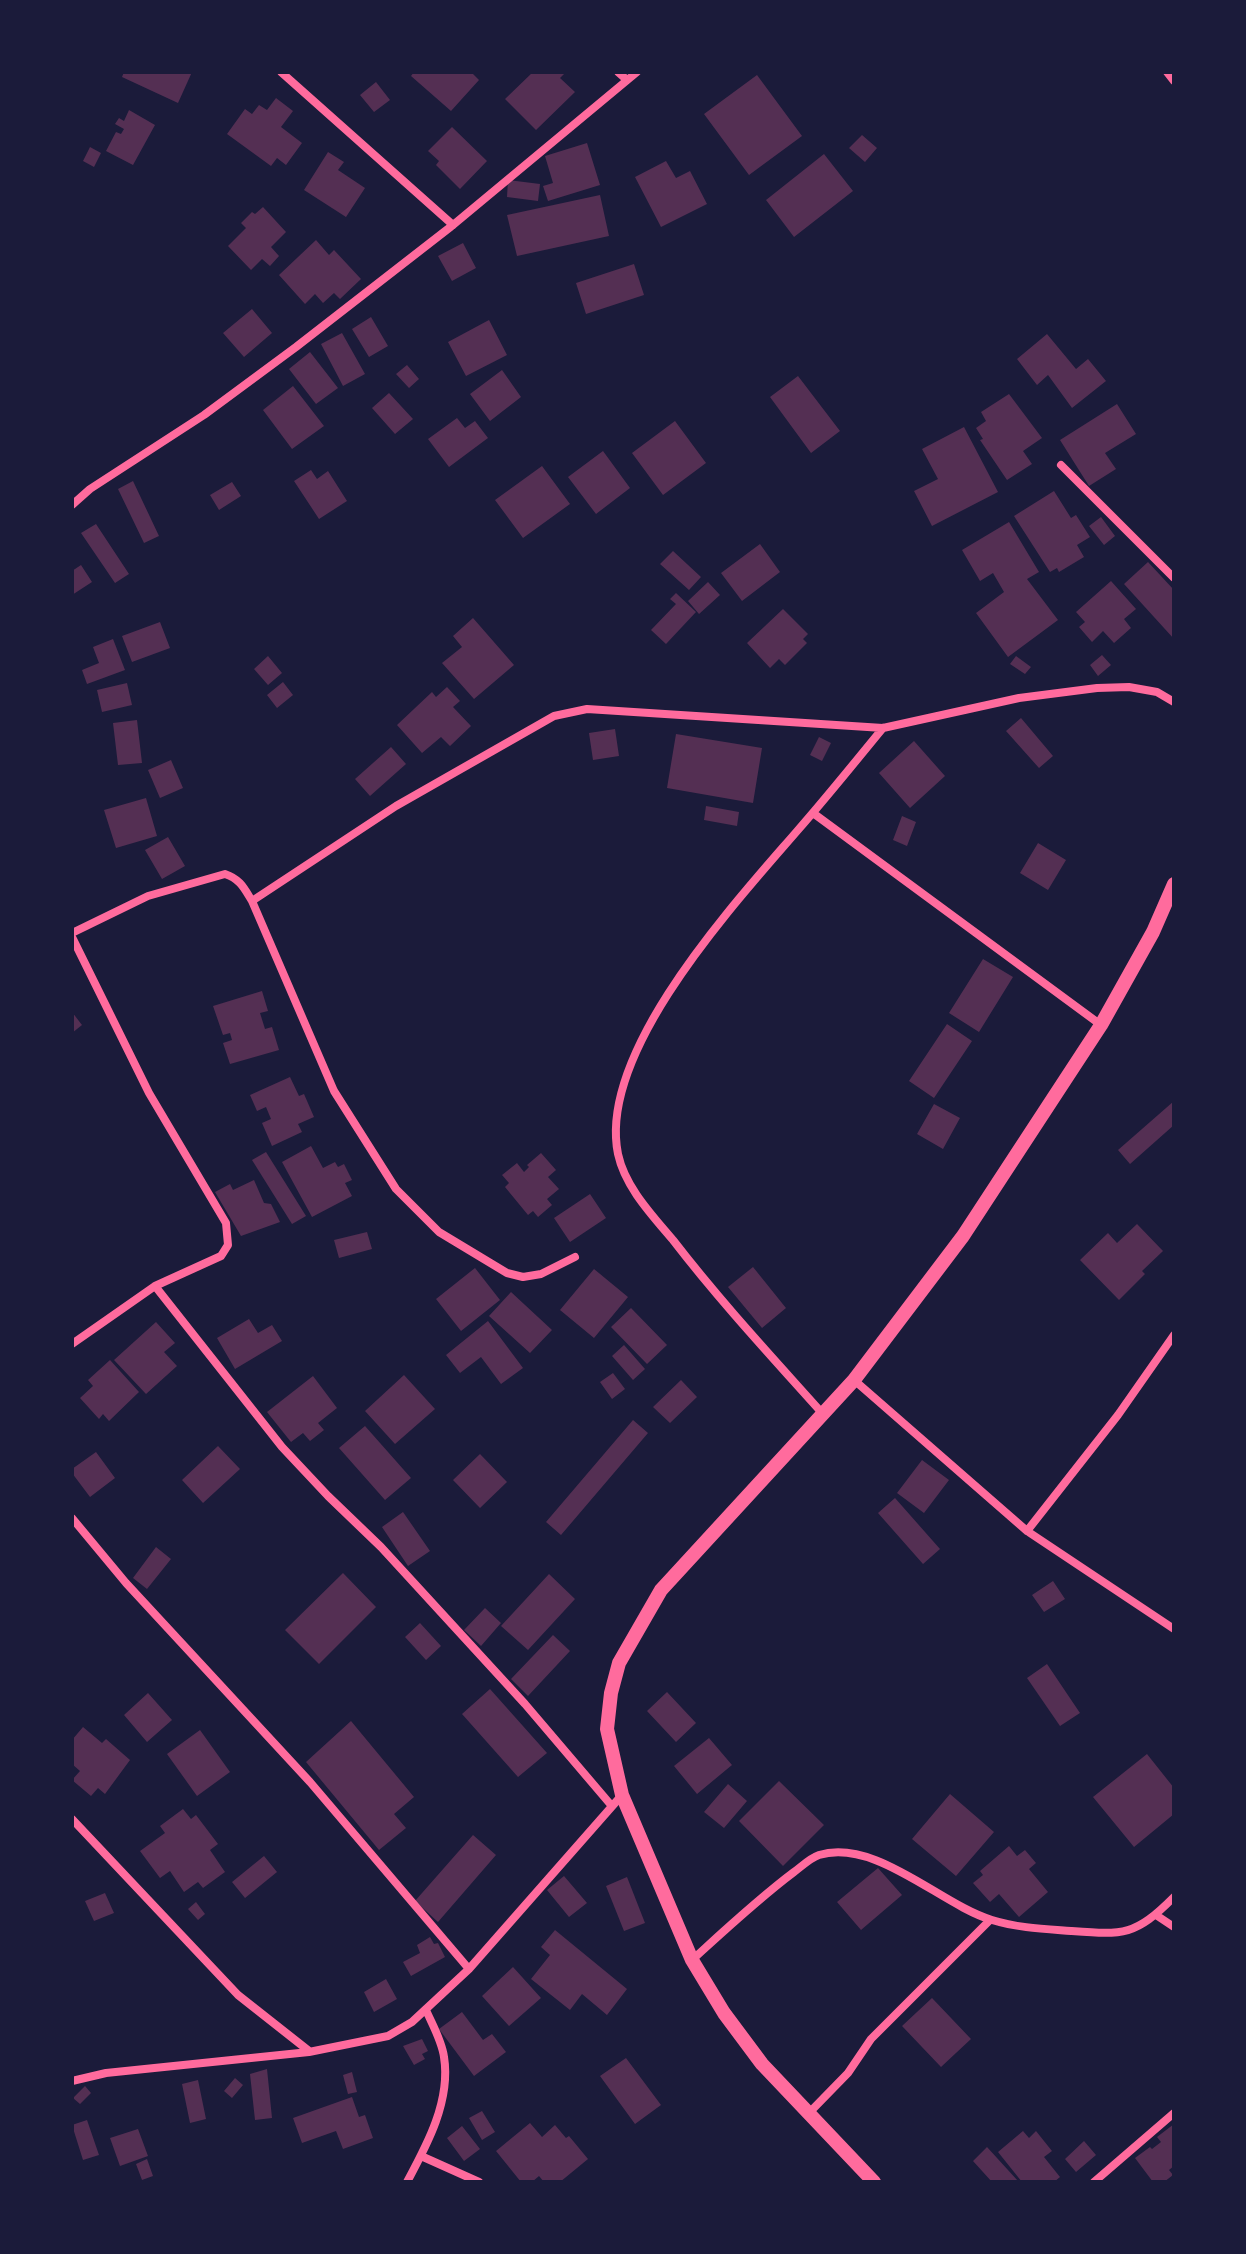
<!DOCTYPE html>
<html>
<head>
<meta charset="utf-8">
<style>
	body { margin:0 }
	#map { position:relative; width:1246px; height:2254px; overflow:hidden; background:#1b1b3a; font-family:Poppins,sans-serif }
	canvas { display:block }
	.frame { position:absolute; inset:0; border:74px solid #1b1b3a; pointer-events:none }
</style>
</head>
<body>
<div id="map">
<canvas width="1246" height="2254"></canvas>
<div class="frame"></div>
</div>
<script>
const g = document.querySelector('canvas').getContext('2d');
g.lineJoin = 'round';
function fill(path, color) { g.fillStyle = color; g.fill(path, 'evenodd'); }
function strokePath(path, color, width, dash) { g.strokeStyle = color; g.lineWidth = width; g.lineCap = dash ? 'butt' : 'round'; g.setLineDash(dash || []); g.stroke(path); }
fill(new Path2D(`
	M124 72H192L178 103 122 77Z
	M414 72H471L479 80 451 111 411 76Z
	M533 72H566L560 78 575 92 536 130 505 99Z
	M757 75 802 136 749 175 704 114Z
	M376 82 390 100 374 112 360 95Z
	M276 98 293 111 281 127 302 143 286 165 277 158 271 166 227 134 245 109 252 114 259 105 267 110Z
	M129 110 155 125 133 165 106 151 116 132 121 134 124 129 115 124 119 118 124 121Z
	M452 127 487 161 460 189 436 165 439 161 428 151Z
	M862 135 877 148 865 162 849 148Z
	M587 143 600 185 548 201 543 186 553 183 545 156Z
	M90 147 101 153 94 167 83 161Z
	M328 152 344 162 338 170 365 188 346 217 304 190Z
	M824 154 853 191 794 237 766 200Z
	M666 161 676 178 690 171 707 204 661 227 635 177Z
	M508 180 540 184 538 201 507 197Z
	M600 195 609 236 517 256 507 215Z
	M263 207 286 232 271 247 279 256 270 266 262 259 251 270 228 246 246 228 241 223 252 212 255 214Z
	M316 240 329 255 334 250 361 279 340 299 334 293 323 303 315 294 305 304 279 275Z
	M463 243 476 268 452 281 438 256Z
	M634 264 644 295 586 314 576 283Z
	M252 309 272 333 244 357 223 333Z
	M371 317 388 346 369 357 352 329Z
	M489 320 507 355 466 376 448 342Z
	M342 333 365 374 343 386 321 344Z
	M1047 334 1076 369 1088 359 1106 381 1072 408 1048 375 1037 385 1017 359Z
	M310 352 338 388 316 404 289 369Z
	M407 365 419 379 409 388 396 374Z
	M502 370 521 397 490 421 470 394Z
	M798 376 840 431 811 453 770 397Z
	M293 386 324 426 292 449 263 410Z
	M389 393 413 419 395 434 372 408Z
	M1009 394 1042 438 1023 451 1032 464 1007 480 980 440 983 439 976 428 986 421 981 412Z
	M1117 404 1136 434 1105 453 1116 469 1089 486 1060 440Z
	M457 418 465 428 475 421 488 438 449 467 428 439Z
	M675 421 706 463 663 495 632 453Z
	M964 427 998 492 932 526 914 491 938 479 922 449Z
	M603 451 630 488 596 514 568 477Z
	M542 466 570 504 523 538 495 500Z
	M311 470 317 479 328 471 347 501 319 519 294 481Z
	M133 481 159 536 144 543 118 489Z
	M232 482 241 496 219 510 210 495Z
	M1054 491 1071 518 1076 515 1090 537 1077 545 1084 557 1059 572 1057 568 1050 572 1014 516Z
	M1101 517 1115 536 1104 545 1089 526Z
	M1009 522 1039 572 1027 579 1058 620 1008 657 976 613 1004 592 993 573 980 581 962 550Z
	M96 524 129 574 115 583 81 533Z
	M760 544 780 572 742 601 721 573Z
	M673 551 701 577 689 590 660 564Z
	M1148 562 1174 590V639L1124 584Z
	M81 565 92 582 72 595V571Z
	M1111 581 1136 609 1124 619 1131 628 1114 643 1103 631 1092 642 1079 627 1085 622 1076 612Z
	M708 582 720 595 699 614 688 601Z
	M676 593 696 612 666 644 651 630 676 604 670 599Z
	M783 609 808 634 803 639 807 643 785 665 779 659 770 668 747 643Z
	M473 618 514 665 474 699 442 663 462 647 453 636Z
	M160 622 170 648 132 662 122 636Z
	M113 639 125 670 87 684 82 670 99 663 93 647Z
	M1102 655 1111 665 1098 676 1090 665Z
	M268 656 282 673 268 685 254 669Z
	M1016 656 1031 667 1025 674 1010 664Z
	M283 682 293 695 277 708 267 695Z
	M127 683 132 705 102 712 97 690Z
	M447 687 460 701 453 707 471 726 450 746 441 737 422 753 397 725 432 692 436 697Z
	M1021 718 1053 756 1039 768 1006 731Z
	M137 720 142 763 118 765 113 723Z
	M615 729 619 756 593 760 589 733Z
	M676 734 762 748 753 803 667 788Z
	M819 737 831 743 822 761 810 755Z
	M914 741 945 776 910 808 879 773Z
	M391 747 406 764 370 796 355 779Z
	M171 760 183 788 160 798 148 770Z
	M146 798 157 836 116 848 104 810Z
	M706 806 739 812 737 826 704 820Z
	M902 816 916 822 907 846 893 840Z
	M168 837 185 866 162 879 145 850Z
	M1038 843 1066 860 1048 890 1020 873Z
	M983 959 1013 977 979 1032 949 1013Z
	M262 991 268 1011 260 1013 265 1029 272 1027 279 1050 230 1064 223 1043 232 1040 230 1033 223 1035 213 1006Z
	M72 1012 82 1025 72 1033Z
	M947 1024 972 1041 934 1098 909 1081Z
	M290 1077 299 1096 304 1094 314 1117 298 1124 302 1132 272 1146 262 1123 271 1119 266 1107 257 1111 250 1095Z
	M1174 1101V1125L1130 1164 1118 1150Z
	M934 1104 960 1118 943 1149 917 1134Z
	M311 1146 323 1168 335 1162 338 1167 344 1164 352 1180 345 1183 352 1196 312 1217 282 1162Z
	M266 1152 306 1216 292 1224 252 1160Z
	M541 1153 556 1170 548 1177 559 1189 547 1199 552 1205 538 1217 533 1211 528 1215 505 1187 509 1183 502 1175 517 1163 524 1172 529 1167 527 1165Z
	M254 1180 264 1203 271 1204 280 1222 241 1236 215 1192 230 1184 233 1190Z
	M590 1194 606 1218 570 1242 554 1218Z
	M1137 1224 1163 1251 1142 1271 1145 1274 1119 1300 1080 1260 1108 1233 1117 1243Z
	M367 1232 372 1249 339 1258 334 1240Z
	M753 1267 786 1308 762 1328 728 1287Z
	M475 1268 500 1300 461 1331 436 1299Z
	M594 1269 628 1297 594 1338 560 1310Z
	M511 1292 552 1330 530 1353 489 1316Z
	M631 1308 667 1345 647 1364 611 1327Z
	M249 1319 258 1333 272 1325 282 1341 235 1369 217 1338Z
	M488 1321 523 1368 501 1384 481 1357 460 1373 446 1355Z
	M156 1322 175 1343 164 1352 177 1366 146 1394 114 1360Z
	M624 1345 645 1369 633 1380 612 1356Z
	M110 1360 139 1392 109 1421 103 1414 99 1419 80 1398 93 1386 88 1380Z
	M613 1373 625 1389 612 1399 600 1382Z
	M404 1375 435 1409 395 1444 365 1411Z
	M313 1376 337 1408 318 1423 324 1430 310 1441 303 1433 291 1442 267 1412Z
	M681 1380 697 1397 670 1423 653 1407Z
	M633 1420 648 1433 561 1535 546 1522Z
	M365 1426 411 1478 385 1500 339 1448Z
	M218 1446 240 1469 203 1503 182 1480Z
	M96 1452 115 1478 90 1497 72 1473V1469Z
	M480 1454 507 1482 480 1508 453 1480Z
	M922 1460 949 1480 924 1513 897 1493Z
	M895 1498 940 1549 923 1564 878 1513Z
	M403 1512 430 1551 408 1566 382 1527Z
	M156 1547 171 1559 147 1589 133 1578Z
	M343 1573 376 1607 319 1664 285 1630Z
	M549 1574 575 1599 528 1650 501 1626Z
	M1053 1581 1065 1599 1044 1612 1032 1595Z
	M485 1608 501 1623 481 1646 464 1630Z
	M420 1623 441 1646 426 1660 405 1637Z
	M553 1635 570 1651 528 1696 511 1679Z
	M1047 1664 1080 1713 1060 1726 1027 1678Z
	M490 1689 547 1753 518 1777 462 1714Z
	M667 1692 696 1723 676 1742 647 1711Z
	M148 1693 172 1720 147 1742 124 1715Z
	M351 1721 414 1797 394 1814 406 1828 379 1850 306 1762Z
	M83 1727 102 1743 106 1739 130 1760 105 1794 98 1788 91 1796 72 1780 80 1771 72 1764V1740Z
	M200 1730 230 1772 197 1796 167 1754Z
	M709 1738 732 1765 697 1794 674 1766Z
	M1147 1754 1174 1788V1814L1134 1847 1093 1797Z
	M779 1781 824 1825 783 1866 739 1821Z
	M728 1784 747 1801 724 1828 704 1812Z
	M950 1794 994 1832 956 1876 912 1839Z
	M183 1809 191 1819 196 1815 218 1844 210 1850 225 1872 203 1888 198 1882 184 1892 170 1871 160 1878 140 1851 165 1833 160 1826Z
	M473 1835 496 1855 438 1922 415 1901Z
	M1009 1846 1017 1856 1025 1850 1036 1863 1029 1869 1048 1892 1019 1917 999 1894 990 1902 973 1883 983 1875 980 1871Z
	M264 1856 277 1872 245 1898 232 1882Z
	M878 1868 902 1895 861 1930 837 1902Z
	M564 1876 587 1903 569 1917 547 1890Z
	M627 1877 645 1923 624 1931 606 1886Z
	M105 1893 114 1913 94 1921 85 1901Z
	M196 1902 205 1914 198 1920 188 1909Z
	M555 1930 627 1989 607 2015 582 1994 570 2010 531 1979 550 1955 541 1947Z
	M430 1937 434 1944 438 1943 445 1957 411 1976 403 1962 420 1953 417 1945Z
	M513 1967 541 1998 509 2026 482 1996Z
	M386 1979 397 1999 374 2012 364 1992Z
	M932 1998 971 2039 941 2067 902 2026Z
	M462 2012 483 2040 492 2034 506 2052 474 2076 439 2029Z
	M422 2039 428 2051 422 2054 425 2059 414 2065 403 2046Z
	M626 2058 661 2105 635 2124 600 2076Z
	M267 2069 272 2118 255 2120 250 2074Z
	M352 2072 357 2092 348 2094 343 2075Z
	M235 2078 243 2085 232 2098 224 2091Z
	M198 2080 206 2119 190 2123 182 2084Z
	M85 2086 91 2093 80 2104 73 2098Z
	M352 2097 359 2117 365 2115 373 2138 343 2149 336 2131 302 2143 293 2118Z
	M482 2111 495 2132 482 2140 469 2118Z
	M87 2120 99 2155 83 2160 72 2125Z
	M530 2123 542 2137 555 2125 566 2138 569 2136 588 2159 560 2182H544L539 2176 532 2182H521L496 2151Z
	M1174 2124V2166L1169 2170 1173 2175 1164 2182H1153L1135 2158 1150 2147 1152 2149 1161 2142 1157 2137Z
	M462 2126 480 2149 464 2161 447 2138Z
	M138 2129 148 2156 120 2166 110 2138Z
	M1023 2131 1029 2138 1036 2131 1052 2151 1044 2157 1060 2177 1054 2182H1022L998 2152Z
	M1084 2141 1096 2155 1076 2172 1065 2159Z
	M987 2147 1018 2181 1016 2182H992L973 2161Z
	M147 2159 153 2176 142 2180 136 2164Z`), '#542f53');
strokePath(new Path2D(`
	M281 72 453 225
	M618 72 627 80
	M1167 72 1174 81
	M1061 465 1174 578
	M72 505 90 489 204 415 296 347 453 225 637 72
	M813 813 1101 1025
	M252 901 396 806 554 716 587 709 883 728 1019 698 1097 688 1129 687 1157 692 1174 702
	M72 933 148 896 225 874C240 879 244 888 252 901L334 1091 396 1189 439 1232 507 1273 523 1277 541 1274 575 1257
	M72 937 149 1093 226 1223 228 1245 221 1256 155 1286 72 1344
	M155 1286 282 1447 328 1496 381 1547 525 1704 611 1805
	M854 1380 1027 1531 1174 1629
	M823 1414C772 1357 720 1301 673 1240 652 1215 625 1187 618 1154 597 1052 735 903 798 830 827 797 855 762 883 728
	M72 1518 126 1583 310 1782 469 1969
	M1027 1531 1118 1415 1174 1335
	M72 1819 238 1995 309 2051
	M1156 1915 1174 1927
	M692 1960C725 1930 758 1899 794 1872 801 1867 810 1858 819 1855 876 1838 941 1905 992 1920 1018 1928 1045 1929 1071 1931 1124 1935 1135 1936 1174 1897
	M72 2081 106 2073 309 2052 388 2036 412 2022 469 1969 622 1795
	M808 2114 848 2073 871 2039 990 1920
	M421 2156 479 2182
	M407 2182C427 2145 451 2101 444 2057 442 2041 432 2024 426 2010
	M1094 2182 1174 2113`), '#ff6b9d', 8);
strokePath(new Path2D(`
	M874 2182 762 2064 724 2013 692 1960 622 1795 607 1729 611 1693 619 1663 661 1590 854 1380 963 1236 1101 1025 1153 932 1174 884`), '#ff6b9d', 14);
</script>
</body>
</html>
